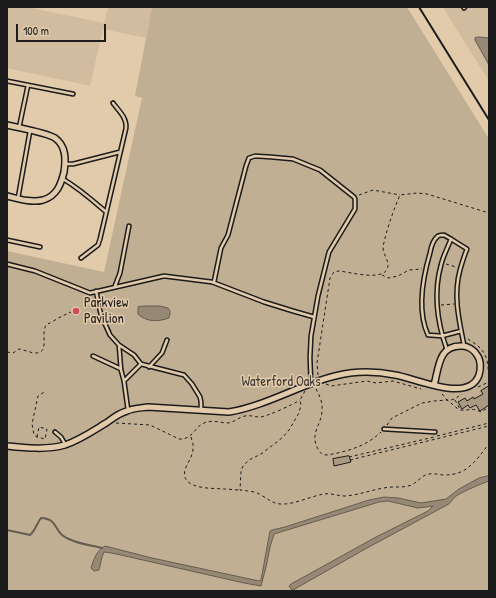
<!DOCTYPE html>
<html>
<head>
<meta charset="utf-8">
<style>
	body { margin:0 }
	#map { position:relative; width:496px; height:598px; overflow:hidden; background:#e2cbab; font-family:"Patrick Hand",sans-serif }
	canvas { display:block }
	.frame { position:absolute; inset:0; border:8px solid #1c1c1c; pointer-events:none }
	.scale { position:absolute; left:16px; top:24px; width:90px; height:18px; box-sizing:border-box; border:2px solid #1c1c1c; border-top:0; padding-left:5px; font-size:12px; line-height:14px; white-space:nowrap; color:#1c1c1c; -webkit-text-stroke:3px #e2cbab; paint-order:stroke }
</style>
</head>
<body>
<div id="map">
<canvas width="496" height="598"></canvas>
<div class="frame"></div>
<div class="scale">100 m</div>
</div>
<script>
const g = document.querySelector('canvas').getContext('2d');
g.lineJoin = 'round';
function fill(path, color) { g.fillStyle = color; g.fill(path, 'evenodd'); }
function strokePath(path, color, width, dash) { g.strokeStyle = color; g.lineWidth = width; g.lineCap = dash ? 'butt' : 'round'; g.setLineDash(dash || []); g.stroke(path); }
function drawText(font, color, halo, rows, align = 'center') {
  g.font = font + ' "Patrick Hand",sans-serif'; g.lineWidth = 3; g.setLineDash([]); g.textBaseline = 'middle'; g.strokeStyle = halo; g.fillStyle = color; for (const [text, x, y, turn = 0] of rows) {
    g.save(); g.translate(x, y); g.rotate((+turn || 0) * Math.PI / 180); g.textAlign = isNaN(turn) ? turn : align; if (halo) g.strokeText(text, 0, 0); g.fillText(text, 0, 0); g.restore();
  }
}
fill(new Path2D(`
	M7 7H27L104 23 108 7H152L146 38 103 29 90 86 7 68Z
	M443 7H489V81L450 19Z`), '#d2bc9f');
fill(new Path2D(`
	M152 7H407L489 139V591H7V251L104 272 142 98 135 96Z`), '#c1af93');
const water = new Path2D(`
	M479 37 489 38V65L475 40V38Z
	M144 306H160L168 308C171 311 170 314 169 318 158 322 146 322 138 314V307Z
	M489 476V481C481 484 458 493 454 498 451 501 451 503 447 505L367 548 293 590 291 589 289 586 291 584 376 537 428 511 433 506 418 508 388 501 379 502 274 534 270 547 266 567 261 586 244 583 112 553 104 552 102 557 99 570 94 571 91 568C94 559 96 551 105 546L152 558 259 581 261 580 270 531 272 530 285 527 369 500 384 497 398 498 421 503 446 499 459 489 479 478Z`);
fill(water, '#968874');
strokePath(water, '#655d51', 1);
strokePath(new Path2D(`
	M7 530 30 535C35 531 37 523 41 518 57 519 53 527 62 535 72 543 90 545 102 548`), '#655d51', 2);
const building = new Path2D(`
	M489 386V405L480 411 476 405 470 408 468 405 462 409 458 402 465 398 467 401 473 397 474 399 483 394 481 391Z
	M349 456 351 462 334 466 333 459Z`);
fill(building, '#ab9a83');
strokePath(building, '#1c1c1c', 1);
const service = new Path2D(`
	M464 8 465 7
	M7 81 73 94
	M19 128 28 85
	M65 164H73L120 152
	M63 179C80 189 91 199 106 212
	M18 198 30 131
	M451 239 444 235C442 235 440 235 438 236 433 240 431 247 430 253 423 277 417 311 428 335L442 336 461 331
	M7 240 40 247
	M81 258 98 245 100 239 126 128C127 118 119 111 113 103
	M7 264 35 271 90 293 164 276 212 282 264 302 293 311 314 317
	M214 282 221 248 228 235 246 166 249 158 255 156 271 157 293 159 320 170 354 197 355 199V209L329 252 318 296 311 336 310 358 311 383
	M115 286 120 273 129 226
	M96 291 101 315 110 335 119 345 134 355 141 364 124 381 128 410
	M119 345 121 370 124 381
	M447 350C437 322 433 294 441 265 443 256 448 247 451 239L467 249C464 256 462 263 460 270 453 296 459 320 464 345
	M93 356 121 369
	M141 364 184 375 192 384 200 397 201 402V410
	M149 367 162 353 167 340
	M384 429 435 432
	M55 432 61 437 65 444`);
const minor = new Path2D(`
	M7 125C19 128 45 132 55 138 66 146 66 159 64 172 61 184 57 196 43 200 31 203 19 199 7 196
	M7 446C26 448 47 450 65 445 80 440 93 431 106 423 113 418 119 413 127 411 133 408 141 408 148 407L229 412C271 405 308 379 350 373 365 371 381 372 395 375 415 378 469 404 479 375 481 369 481 360 477 355 474 350 468 346 462 346 438 345 439 368 434 385`);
strokePath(service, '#1c1c1c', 5.5);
strokePath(minor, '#1c1c1c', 8);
strokePath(new Path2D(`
	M359 195 373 190 400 195
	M446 264 456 267
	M382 275 388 278 398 276 409 270 422 269
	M441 305 454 304
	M468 339C472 342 478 345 481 349 489 357 488 370 489 381
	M7 352 13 353 19 349C24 350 29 352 34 353 51 354 40 334 46 325 48 323 49 324 52 322 58 318 64 315 71 312
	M318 375 317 363 330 278 334 272 339 271C350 272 388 283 388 265 388 259 383 254 383 247 383 244 385 241 385 238 389 223 394 209 400 195L417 193 427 194 489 213
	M326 384 331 386 367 381 376 383 393 381 421 389
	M478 387 489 382
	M316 389C319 395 323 402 322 410 322 425 309 433 318 449 320 453 322 455 327 455 346 452 367 446 381 432
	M305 391 300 400 301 405 299 413 289 430 283 437 277 442 261 454 249 460 243 466 241 471 240 490C247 491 255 491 261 495 268 499 272 503 280 504 294 505 311 496 324 494 332 493 338 496 345 496 359 495 371 490 384 488 392 486 400 488 408 486 416 485 421 475 429 474 434 473 439 475 444 475 468 475 475 461 489 444
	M442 394 447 400C454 401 457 397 462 394
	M455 400 460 409
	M116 423 150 425 179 439C194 440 194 425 207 422 214 420 221 423 228 423 235 422 239 417 245 416 252 415 254 417 260 417 266 417 294 404 300 400
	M387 425 392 418 422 403 434 401 447 400C452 403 456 409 461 410 469 411 472 407 481 412L489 407
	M437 436 489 423
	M37 437 39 427 47 429 45 439 37 437 34 435 32 424 38 396 46 391
	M191 437C192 441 194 445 193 449 193 456 187 463 185 470 180 490 213 488 224 489 229 489 235 490 240 490
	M349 457 434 437
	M350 460 489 426`), '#1c1c1c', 1, [3, 3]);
strokePath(service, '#e2cbab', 2.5);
strokePath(minor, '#e2cbab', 5);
strokePath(new Path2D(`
	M419 7 489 120`), '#1c1c1c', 2);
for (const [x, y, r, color] of [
	[76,311,4,"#d1495b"]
]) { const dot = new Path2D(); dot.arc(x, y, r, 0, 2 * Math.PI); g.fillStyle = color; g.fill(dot); strokePath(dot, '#e2cbab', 1.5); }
drawText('14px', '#1c1c1c', '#e2cbab', [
	["Parkview",84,303],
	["Pavilion",84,319]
], 'left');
drawText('14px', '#3d3934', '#e2cbab', [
	["Waterford Oaks",281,382]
]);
</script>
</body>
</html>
